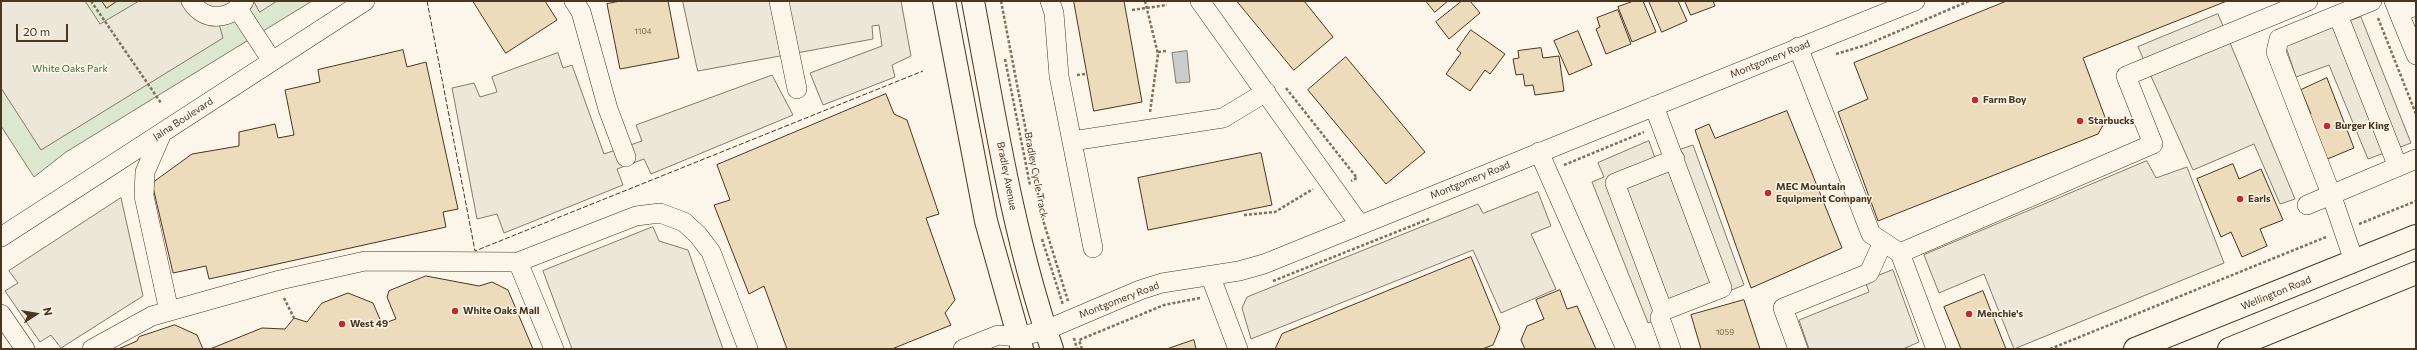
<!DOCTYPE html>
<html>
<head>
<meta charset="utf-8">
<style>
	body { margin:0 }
	#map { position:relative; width:2417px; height:350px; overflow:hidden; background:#fbf6e9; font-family:Commissioner,sans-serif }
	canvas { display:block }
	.frame { position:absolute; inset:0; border:2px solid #4a3520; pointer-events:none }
	.north { position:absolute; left:16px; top:294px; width:40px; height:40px; -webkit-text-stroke:3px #fbf6e9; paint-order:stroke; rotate:78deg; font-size:11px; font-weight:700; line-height:16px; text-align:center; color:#4a3520 }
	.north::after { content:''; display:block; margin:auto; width:14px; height:18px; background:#4a3520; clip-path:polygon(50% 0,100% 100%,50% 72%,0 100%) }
	.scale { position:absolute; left:16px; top:24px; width:52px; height:18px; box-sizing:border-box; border:2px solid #4a3520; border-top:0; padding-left:5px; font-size:12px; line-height:14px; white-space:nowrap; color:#4a3520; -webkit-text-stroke:3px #fbf6e9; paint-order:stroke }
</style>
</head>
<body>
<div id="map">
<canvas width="2417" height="350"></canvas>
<div class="frame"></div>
<div class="north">N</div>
<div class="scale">20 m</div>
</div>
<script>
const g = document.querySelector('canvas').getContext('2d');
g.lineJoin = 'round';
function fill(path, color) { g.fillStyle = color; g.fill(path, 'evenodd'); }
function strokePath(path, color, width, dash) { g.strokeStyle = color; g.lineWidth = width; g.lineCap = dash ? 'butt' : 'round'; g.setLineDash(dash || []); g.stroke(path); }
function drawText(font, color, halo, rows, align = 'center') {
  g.font = font + ' Commissioner,sans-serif'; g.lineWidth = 3; g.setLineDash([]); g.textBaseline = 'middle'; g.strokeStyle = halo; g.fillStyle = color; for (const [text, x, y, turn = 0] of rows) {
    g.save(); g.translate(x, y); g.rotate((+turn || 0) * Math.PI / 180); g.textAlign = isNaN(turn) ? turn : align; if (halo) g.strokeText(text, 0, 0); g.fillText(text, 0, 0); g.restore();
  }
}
const green = new Path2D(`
	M1 1H312L66 152 34 177 1 126Z`);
fill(green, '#dce7d0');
strokePath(green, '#887966', 1);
const parking = new Path2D(`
	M1 1H85L100 24 139 1H250L219 24 223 38 41 150 1 88Z
	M254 1H277L260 12Z
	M683 1H901L911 56 892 65 895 77 823 105 810 73 882 46 879 25 872 26 873 39 698 71Z
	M2218 14 2295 199 2280 204 2254 144 2193 170 2138 47Z
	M2361 17 2411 143 2368 159 2329 65 2296 77 2285 44Z
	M558 53 563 68 572 65 604 154 642 141 636 125 772 75 793 115 651 174 644 159 617 169 623 185 504 233 497 214 477 219 452 88 474 83 480 97 497 92 492 77Z
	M1649 141 1655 158 1693 145 1744 285 1648 323 1592 182 1604 177 1598 163Z
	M2147 161 2156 178 2187 167 2224 263 2014 349 1984 274 1939 293 1924 255Z
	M1538 192 1551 226 1531 234 1556 289 1501 313 1473 250 1251 339 1242 308 1247 297 1478 204 1483 213Z
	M121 198 143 296 61 348 51 335 40 342 5 291 18 283 9 271Z
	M653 227 659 241 688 250 723 349H572L543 271Z
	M1893 270 1919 342 1903 349H1809L1799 320 1869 292 1865 281Z`);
fill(parking, '#ede7d9');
strokePath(parking, '#887966', 1);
const water = new Path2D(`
	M1187 51 1190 82 1176 83 1172 53Z`);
fill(water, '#c9cecd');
strokePath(water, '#887966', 1);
const building = new Path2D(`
	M102 1H117L107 8Z
	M473 1H545L557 20 506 53Z
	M621 1H668L679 58 620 69 607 4Z
	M1074 1H1124L1142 102 1094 111Z
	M1237 1H1304L1333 37 1294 70Z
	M1426 1H1448L1435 12Z
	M1462 1H1470L1480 13 1449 39 1436 22Z
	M1634 1H1643L1656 32 1632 42 1618 7Z
	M1649 1H1678L1687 21 1662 32Z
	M1685 1H1713L1715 6 1691 15Z
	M2007 1H2227L2083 58 2106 120 2098 134 1878 221 1838 112 1868 99 1854 63Z
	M1618 10 1631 44 1606 54 1596 29 1600 27 1597 18Z
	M1471 30 1505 54 1490 74 1485 70 1470 91 1446 74 1461 53 1457 50Z
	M1578 31 1592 65 1569 75 1554 41Z
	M1541 48 1543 58 1559 56 1564 91 1535 95 1533 85 1525 86 1523 74 1516 75 1513 59 1519 58 1518 51Z
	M403 50 407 67 426 62 458 209 443 212 446 227 209 279 206 266 173 273 152 183 192 154 239 146V132L275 124 278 138 294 135 285 90 320 82 318 70Z
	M1346 57 1425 152 1386 184 1308 90Z
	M2327 78 2354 148 2325 160 2305 117 2311 114 2301 90Z
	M886 94 894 114 907 120 939 214 926 218 955 300 945 313 951 325 892 349H787L764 286 749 294 714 205 730 200 717 165Z
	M1787 111 1842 248 1751 288 1695 130 1709 124 1715 138Z
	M1261 153 1272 205 1148 230 1138 178Z
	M2233 164 2239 179 2261 169 2283 220 2260 229 2267 246 2242 257 2231 232 2221 237 2197 179Z
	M1471 257 1500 328 1493 345 1482 349H1275L1282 334Z
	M426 276 479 286 492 282 508 290 533 349H210L262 328 285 329 294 318 307 322 322 303 348 293 373 303 382 324 396 319 387 297 389 291Z
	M1560 290 1567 309 1577 306 1596 349H1525L1521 340 1527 326 1544 319 1536 300Z
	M1983 291 2006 349H1961L1944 307Z
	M1744 300 1760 349H1701L1691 315Z
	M175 325 197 335 203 349H118L137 341 139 337Z
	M1194 340 1196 349H1167Z`);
fill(building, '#ecdcbc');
strokePath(building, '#4a3520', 1);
const minor = new Path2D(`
	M191 1C204 23 231 20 244 1
	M574 1 581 12 608 109 626 157
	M779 1 797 89
	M1050 1 1054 13 1059 76 1093 248
	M1200 1 1360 225
	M2394 1 2416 55
	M238 9 272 61
	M2399 12 2416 6
	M2338 15 2398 167
	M1798 47 1871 234 1900 253 1936 349
	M1654 106 1722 288 1663 311 1660 318 1671 349
	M162 133 145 172 144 196 169 311
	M1072 141 1223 118 1266 92
	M1539 152 1626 349
	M2307 205 2416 159
	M1 237 365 1
	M1900 253 2153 144 2126 76 2308 1
	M2354 261 2331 194 2276 52 2279 39 2372 1
	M518 262 554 349
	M1210 275 1238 349
	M1663 311 1615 183 1675 159
	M1 314 25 349
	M92 349 152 316 280 280 365 261 518 262 636 216 660 213 684 222 698 235 711 252 748 349
	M963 349 998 335 1018 337 1046 330 1140 290 1162 283 1239 271 1264 264 1915 1
	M1798 349 1783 308 1869 273 1883 242`);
const major = new Path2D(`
	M944 1 986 221 1022 349
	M973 1C995 118 1013 236 1052 349
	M2135 349 2416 236
	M2229 349 2416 273`);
strokePath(minor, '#4a3520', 20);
strokePath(major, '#4a3520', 24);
strokePath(new Path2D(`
	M91 1 161 103
	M1001 1 1043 220 1068 301
	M1145 1 1158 54 1150 112
	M1132 10 1167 5
	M2378 18 2416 114
	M1158 52 1166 51
	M1836 54 1866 45 1969 1
	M1005 59 1030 185
	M1077 75 1085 74
	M1286 88 1357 178 1351 181
	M1564 165 1644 132
	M1244 215 1275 212 1313 189
	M2359 224 2416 201
	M1042 239 1063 305
	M1273 281 1429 219
	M284 298 294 318
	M1074 338 1077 349
	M1082 349 1079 340 1164 305 1200 298
	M2050 349 2326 237`), '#7f6f5c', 2.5, [3, 2]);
strokePath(minor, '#fbf6e9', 19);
strokePath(major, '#fbf6e9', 22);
strokePath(new Path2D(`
	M427 1 475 251 923 71`), '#4a3520', 1, [5, 2]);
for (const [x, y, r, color] of [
	[1975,100,4,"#c62828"],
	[2080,121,4,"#c62828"],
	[2327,126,4,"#c62828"],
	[1768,193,4,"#c62828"],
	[2240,199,4,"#c62828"],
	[455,311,4,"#c62828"],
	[1969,314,4,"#c62828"],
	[342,324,4,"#c62828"]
]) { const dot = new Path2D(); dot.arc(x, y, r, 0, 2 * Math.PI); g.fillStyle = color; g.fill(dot); strokePath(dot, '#fbf6e9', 1.5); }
drawText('8px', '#725f47', null, [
	["1104",643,31],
	["1059",1725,332]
]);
drawText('10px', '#4a3520', '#fbf6e9', [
	["Montgomery Road",1770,59,-22],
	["Jalna Boulevard",183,119,-33],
	["Bradley Cycle Track",1036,175,79],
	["Bradley Avenue",1007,176,79],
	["Montgomery Road",1470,180,-22],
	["Wellington Road",2276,293,-22],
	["Montgomery Road",1119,300,-21]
]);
drawText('10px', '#436837', '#fbf6e9', [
	["White Oaks Park",70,69]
]);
drawText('bold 10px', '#4a3520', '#fbf6e9', [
	["Farm Boy",1983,100],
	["Starbucks",2088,121],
	["Burger King",2335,126],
	["MEC Mountain",1776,187],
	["Equipment Company",1776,199],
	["Earls",2248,199],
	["White Oaks Mall",463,311],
	["Menchie's",1977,314],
	["West 49",350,324]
], 'left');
</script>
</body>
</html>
